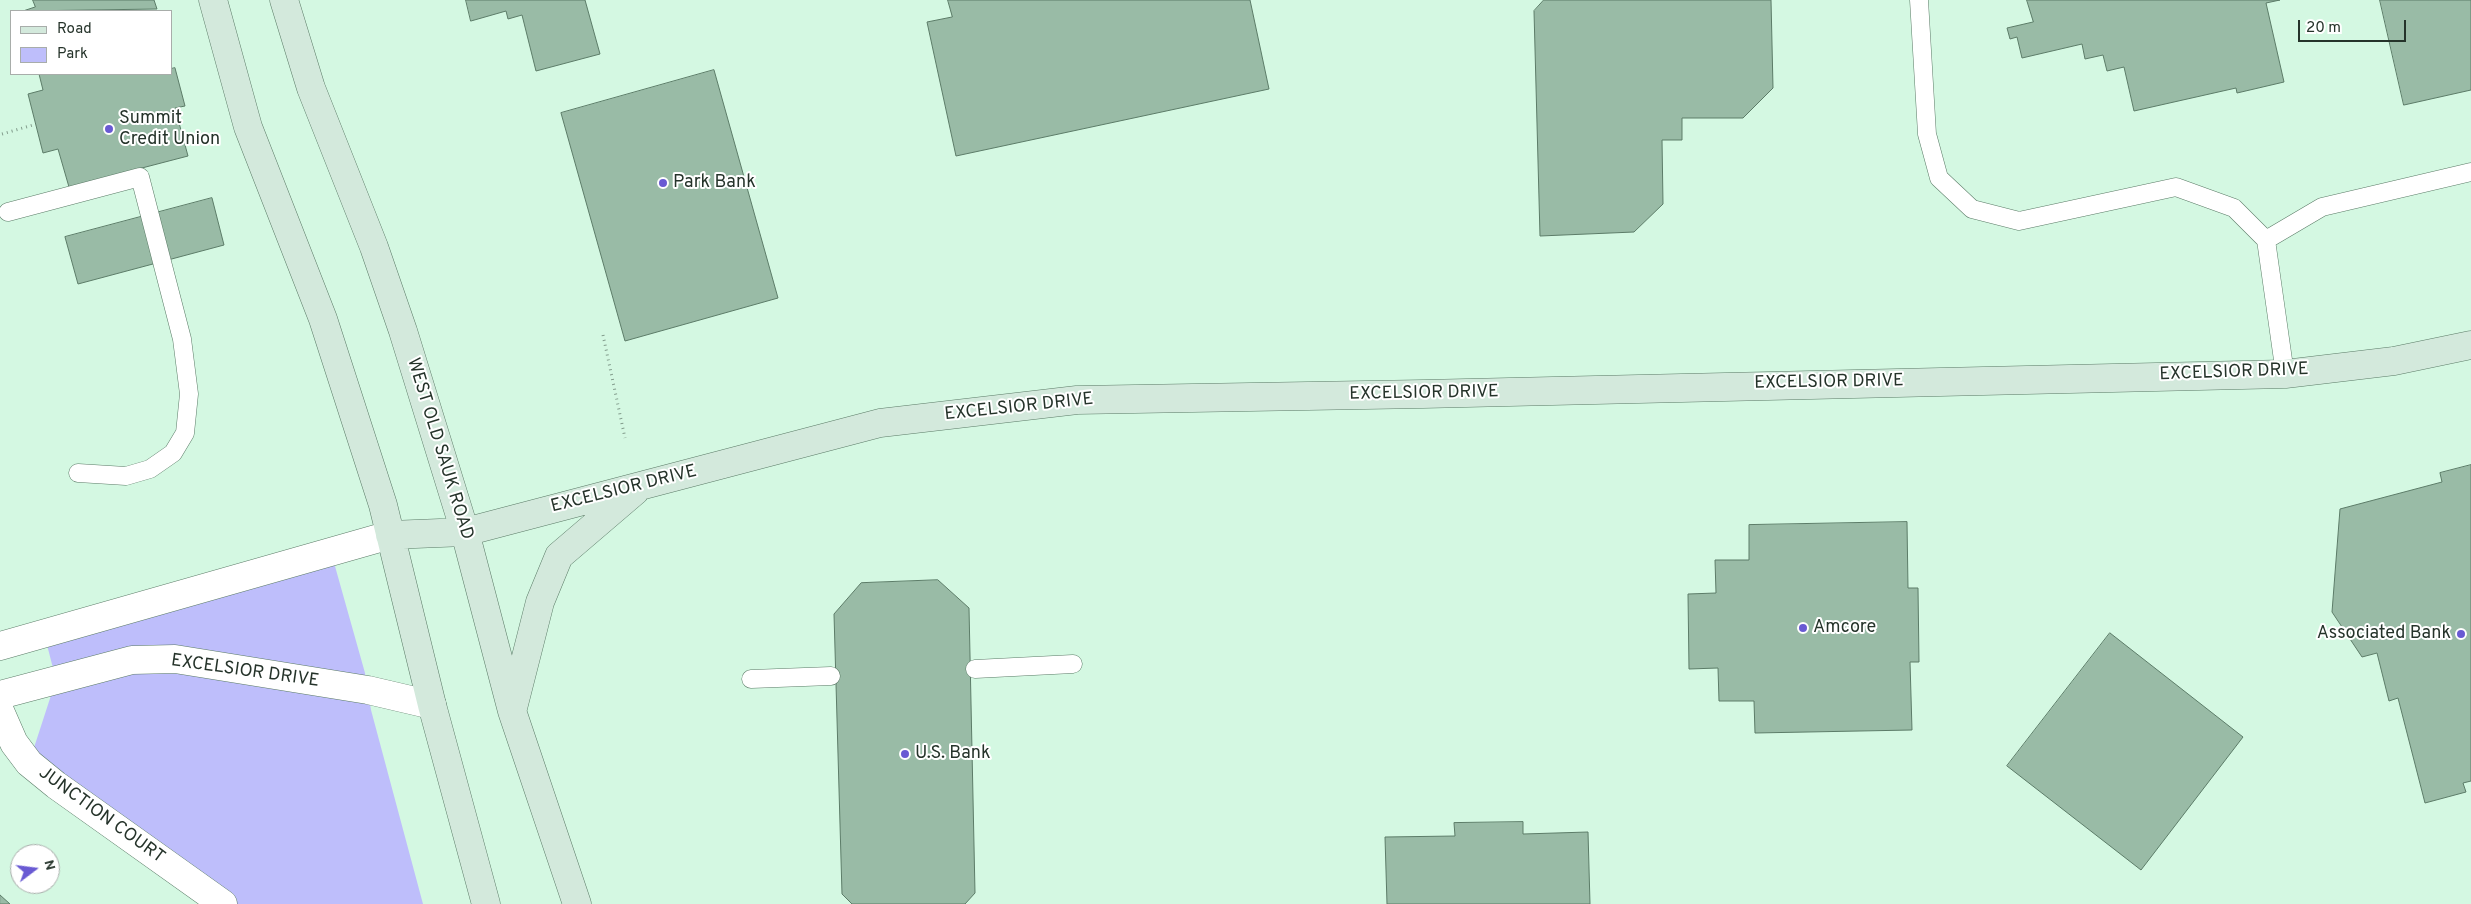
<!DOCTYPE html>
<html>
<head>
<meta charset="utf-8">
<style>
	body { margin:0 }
	#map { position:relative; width:2471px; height:904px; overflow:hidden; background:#d4f8e2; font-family:Overpass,sans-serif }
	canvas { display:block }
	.legend { position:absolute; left:10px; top:10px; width:162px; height:65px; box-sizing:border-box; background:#fff; border:1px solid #a8adaa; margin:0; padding:6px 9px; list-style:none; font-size:15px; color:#25332a }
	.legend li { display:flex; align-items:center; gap:10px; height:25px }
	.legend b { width:25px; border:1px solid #a8adaa }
	.north { position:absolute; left:10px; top:844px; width:50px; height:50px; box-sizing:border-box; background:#fff; border:1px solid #a8adaa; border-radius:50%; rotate:75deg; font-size:14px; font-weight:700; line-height:20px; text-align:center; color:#25332a }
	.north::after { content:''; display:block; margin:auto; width:18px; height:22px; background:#695ad3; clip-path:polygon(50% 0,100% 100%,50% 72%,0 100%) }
	.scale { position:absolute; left:2298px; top:20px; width:108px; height:22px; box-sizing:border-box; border:2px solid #25332a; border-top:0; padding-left:6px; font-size:15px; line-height:18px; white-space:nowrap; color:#25332a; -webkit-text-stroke:4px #fff; paint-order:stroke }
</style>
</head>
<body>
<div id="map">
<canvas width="2471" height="904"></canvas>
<ul class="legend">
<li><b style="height:6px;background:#d3e9dc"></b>Road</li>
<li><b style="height:14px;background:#bebefb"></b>Park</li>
</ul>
<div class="north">N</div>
<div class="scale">20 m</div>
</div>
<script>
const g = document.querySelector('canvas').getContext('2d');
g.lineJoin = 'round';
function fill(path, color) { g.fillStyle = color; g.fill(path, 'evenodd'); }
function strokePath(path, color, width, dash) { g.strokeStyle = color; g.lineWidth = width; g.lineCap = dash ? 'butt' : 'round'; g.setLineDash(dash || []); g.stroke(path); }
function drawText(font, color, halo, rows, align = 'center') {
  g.font = font + ' Overpass,sans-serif'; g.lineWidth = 4; g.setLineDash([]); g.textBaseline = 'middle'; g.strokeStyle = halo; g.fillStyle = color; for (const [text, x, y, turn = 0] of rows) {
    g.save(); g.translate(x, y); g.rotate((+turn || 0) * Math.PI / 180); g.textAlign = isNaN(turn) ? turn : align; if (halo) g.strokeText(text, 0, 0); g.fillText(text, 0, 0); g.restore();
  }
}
fill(new Path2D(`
	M331 552 365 673 371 710 423 904H223L29 763 56 680 44 633Z`), '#bebefb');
const building = new Path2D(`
	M33 0H154L157 9 23 11 35 7Z
	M466 0H585L600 54 536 71 522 15 508 19 506 11 471 21Z
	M948 0H1250L1269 89 956 156 927 22 952 17Z
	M1544 0H1771L1773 88 1743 118H1682V140H1662L1663 204 1634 232 1540 236 1534 11Z
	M2027 0H2280L2266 3 2284 82 2237 93 2236 88 2134 111 2124 67 2107 71 2103 55 2085 59 2082 44 2022 58 2017 37 2010 39 2007 28 2033 22Z
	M2380 0H2471V90L2404 105Z
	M175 68 185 106 175 108 188 156 69 187 58 149 43 153 28 94 43 90 39 74H171V69Z
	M714 70 778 298 625 341 561 113Z
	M212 198 224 245 78 284 65 237Z
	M2471 465V781L2463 783 2466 792 2425 803 2398 698 2389 701 2377 653 2362 657 2332 612 2340 509 2442 482 2440 473Z
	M1907 522 1908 588H1918L1919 662H1910L1912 730 1755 733 1754 701H1719L1718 668 1689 669 1688 594 1716 593 1715 560H1749V525Z
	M938 580 969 608 975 893 965 904H852L842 894 834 614 861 583Z
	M2110 633 2243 737 2141 870 2007 766Z
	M1523 822V834L1588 832 1590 904H1387L1385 837 1455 836 1454 823Z
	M0 895 10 904H0Z`);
fill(building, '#99bba6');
strokePath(building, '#5c7c68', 1);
const lane = new Path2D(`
	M1919 0 1927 134 1939 178 1972 209 2019 221 2176 187 2234 208 2266 240 2285 374
	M8 212 140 177 182 339 189 394 185 433 173 453 150 469 126 476 78 473
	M2266 240 2322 207 2471 172
	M975 669 1073 664
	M751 679 831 676`);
const street = new Path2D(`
	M0 646 390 535
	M0 695 132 660 175 659 368 690 432 705
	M0 711 14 743 29 763 56 785 223 904`);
const secondary = new Path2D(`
	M213 0 248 127 323 319 383 505 432 705 486 904
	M284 0 311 88 374 247 403 331 465 532 512 711 577 904
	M390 535 465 532 880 423 1077 400 1423 394 2285 374 2394 361 2471 345
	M513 708 540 602 559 556 635 491`);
strokePath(lane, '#5b7b67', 19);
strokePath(street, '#5b7b67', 29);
strokePath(secondary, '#5b7b67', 29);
strokePath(new Path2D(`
	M2 134 33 125
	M603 335 625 438`), '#839d8d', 3, [1, 4]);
strokePath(lane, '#fff', 18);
strokePath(street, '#fff', 28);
strokePath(secondary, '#d3e9dc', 28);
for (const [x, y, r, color] of [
	[109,129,5,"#695ad3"],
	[663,183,5,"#695ad3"],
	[1803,628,5,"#695ad3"],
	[2461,634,5,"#695ad3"],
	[905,754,5,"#695ad3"]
]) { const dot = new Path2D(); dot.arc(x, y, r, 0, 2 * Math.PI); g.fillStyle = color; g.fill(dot); strokePath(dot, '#fff', 2); }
drawText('18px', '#25332a', '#fff', [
	["Summit",119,119],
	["Credit Union",119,140],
	["Park Bank",673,183],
	["Amcore",1813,628],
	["Associated Bank",2451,634,"right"],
	["U.S. Bank",915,754]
], 'left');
drawText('18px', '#25332a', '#fff', [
	["EXCELSIOR DRIVE",2234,373,-2],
	["EXCELSIOR DRIVE",1829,383,-1],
	["EXCELSIOR DRIVE",1424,394,-1],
	["EXCELSIOR DRIVE",1019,408,-6],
	["WEST OLD SAUK ROAD",439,449,73],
	["EXCELSIOR DRIVE",624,490,-14],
	["EXCELSIOR DRIVE",245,672,8],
	["JUNCTION COURT",101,816,36]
]);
</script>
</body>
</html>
